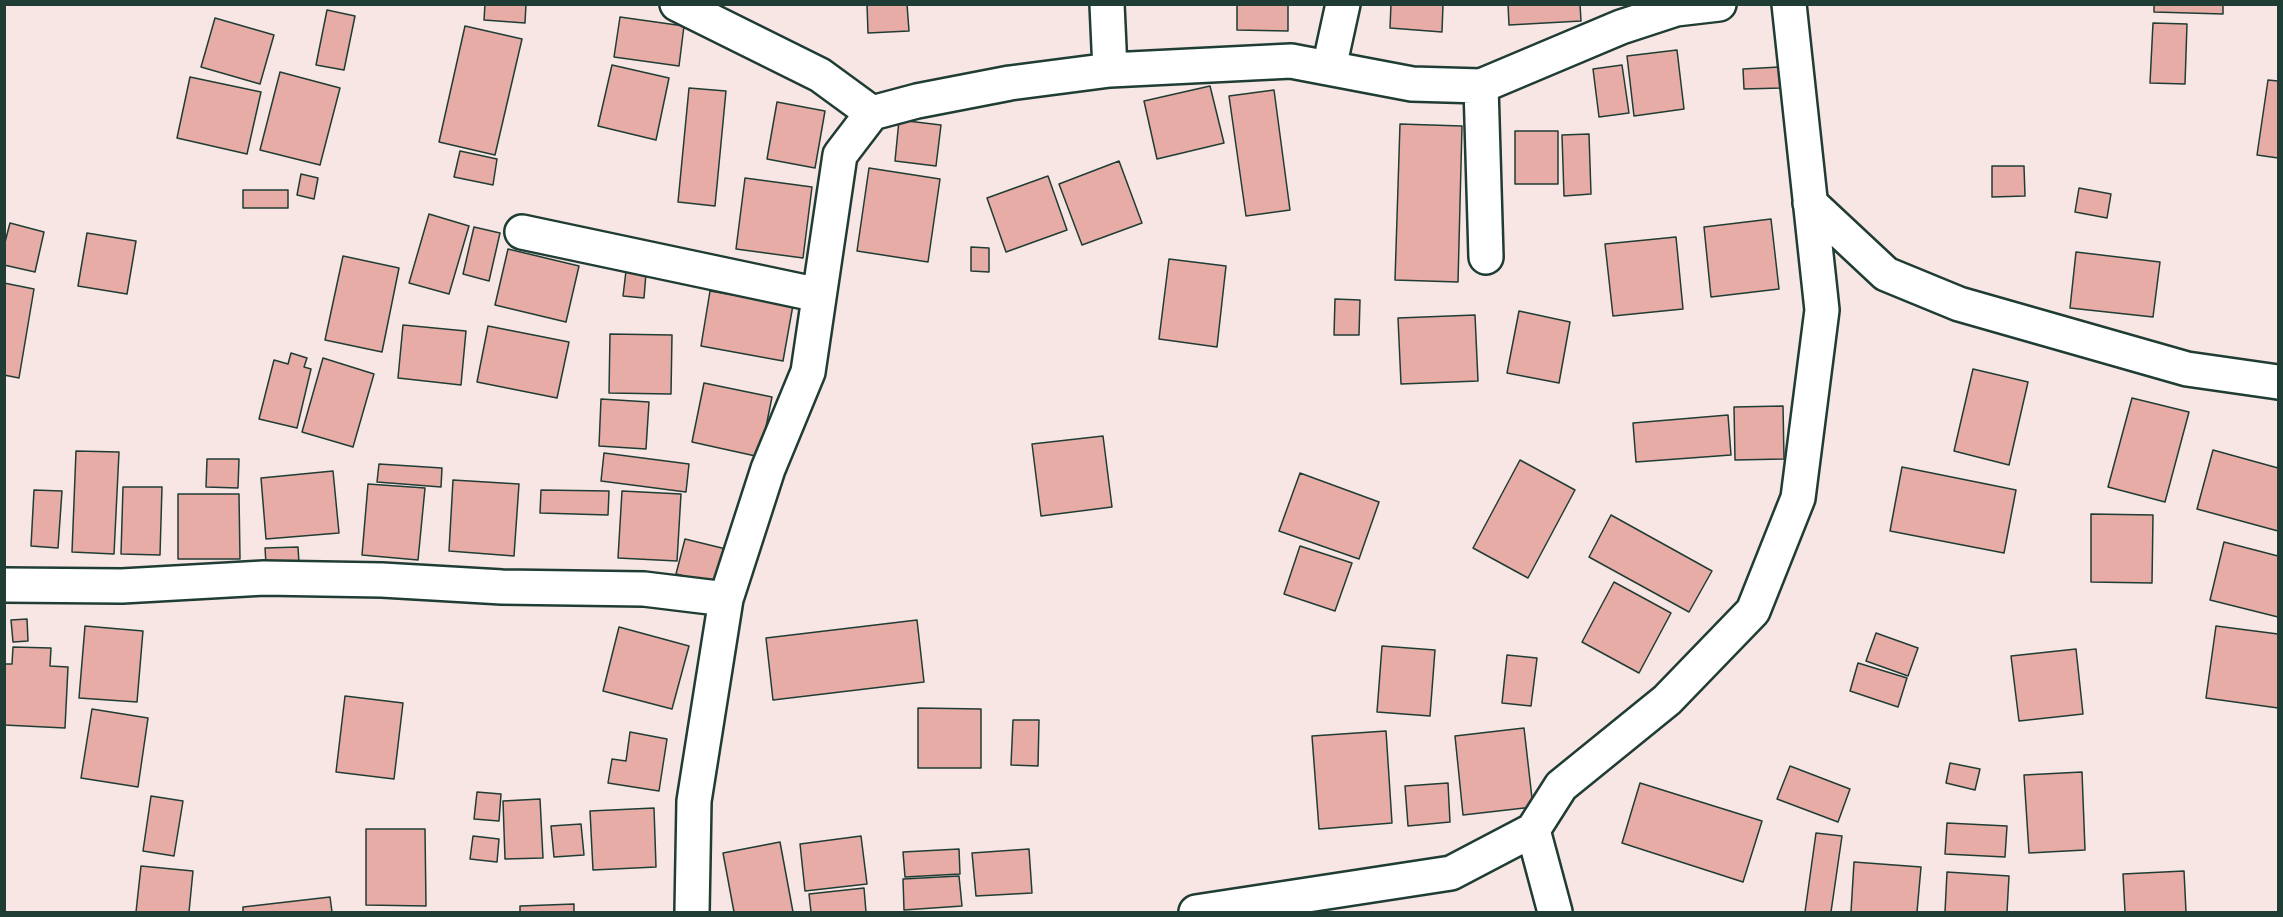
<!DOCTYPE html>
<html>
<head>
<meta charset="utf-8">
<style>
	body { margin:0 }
	#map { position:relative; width:2283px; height:917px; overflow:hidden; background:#f8e6e4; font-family:"Gochi Hand",sans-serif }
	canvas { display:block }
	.frame { position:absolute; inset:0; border:6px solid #1f3d34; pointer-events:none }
</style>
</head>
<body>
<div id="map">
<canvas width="2283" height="917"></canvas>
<div class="frame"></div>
</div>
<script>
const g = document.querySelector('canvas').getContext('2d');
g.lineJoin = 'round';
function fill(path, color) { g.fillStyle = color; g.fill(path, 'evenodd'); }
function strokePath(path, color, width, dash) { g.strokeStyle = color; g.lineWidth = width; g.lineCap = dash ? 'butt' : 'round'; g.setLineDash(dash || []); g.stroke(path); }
const building = new Path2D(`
	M485 4H526L525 23 484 20Z
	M867 4H907L909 31 868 33Z
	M1237 4H1288V31L1237 30Z
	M1391 4H1443L1442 32 1390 28Z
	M1508 4H1580L1581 21 1509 25Z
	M2154 4H2223V14L2154 12Z
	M327 10 355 16 344 70 316 65Z
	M620 17 684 26 679 66 614 57Z
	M215 18 274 35 260 84 201 67Z
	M2153 23 2187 24 2185 84 2150 83Z
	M465 26 522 39 495 155 439 142Z
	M1677 50 1684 109 1634 116 1627 56Z
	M612 65 669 78 656 140 598 126Z
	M1622 65 1629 113 1599 117 1593 69Z
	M1779 67 1781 88 1744 89 1743 69Z
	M280 72 340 88 320 165 260 150Z
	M190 77 261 92 247 154 177 138Z
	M2268 80 2278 81V158L2257 155Z
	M1210 86 1224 143 1157 159 1144 101Z
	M689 88 726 91 715 206 678 202Z
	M1274 90 1290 210 1246 216 1229 96Z
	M777 102 825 111 815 168 767 159Z
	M899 120 941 125 936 166 895 161Z
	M1400 124 1462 126 1458 282 1395 280Z
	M1515 131H1558V184H1515Z
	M1589 134 1591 194 1564 196 1562 135Z
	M460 151 497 159 493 185 454 177Z
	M1119 161 1142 223 1082 245 1059 184Z
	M1992 166H2024L2025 196 1992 197Z
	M869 168 940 179 928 262 857 251Z
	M301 174 318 178 314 199 297 195Z
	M1048 176 1067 230 1006 252 987 198Z
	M745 178 812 187 803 258 736 249Z
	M2079 188 2111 194 2107 218 2075 212Z
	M243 190H288V208H243Z
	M429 214 469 226 449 294 409 283Z
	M1771 219 1779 289 1711 297 1704 227Z
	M10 223 44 232 35 272 4 265V246Z
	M474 227 500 233 489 281 463 274Z
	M87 233 136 241 127 294 78 286Z
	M1676 237 1683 309 1613 316 1605 244Z
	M971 247 989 248V272L971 271Z
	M508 249 579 266 566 322 495 305Z
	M2076 252 2160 262 2153 317 2070 308Z
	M343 256 399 268 382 352 325 340Z
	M1169 259 1226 266 1217 347 1159 339Z
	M626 271 646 273 644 298 623 296Z
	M4 283 34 289 19 378 4 375Z
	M710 291 793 305 783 361 701 346Z
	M1335 299 1360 300 1359 335H1334Z
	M1519 311 1570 322 1559 383 1507 373Z
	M1475 315 1478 381 1401 384 1398 318Z
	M403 325 466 331 461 385 398 378Z
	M488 326 569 342 557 398 477 382Z
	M610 334 672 335 671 394 609 393Z
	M291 353 307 358 304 367 311 369 297 428 259 419 274 360 288 364Z
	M323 358 374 374 353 447 302 432Z
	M1973 369 2028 382 2009 465 1954 451Z
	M704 383 772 397 760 457 692 442Z
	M2132 398 2189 412 2165 502 2108 487Z
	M601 399 649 402 646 449 599 446Z
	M1783 406 1784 459 1735 460 1734 407Z
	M1728 415 1731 455 1636 462 1633 423Z
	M1103 436 1112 507 1041 516 1032 444Z
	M2213 450 2278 468V531L2197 509Z
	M76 451 119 452 114 554 72 552Z
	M604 453 689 464 686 492 601 481Z
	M207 459H239L238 488 206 487Z
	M1520 460 1575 490 1528 578 1473 548Z
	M379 464 442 468 441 487 377 482Z
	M1902 467 2016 490 2004 553 1890 531Z
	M333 471 339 533 266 539 261 478Z
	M1300 473 1379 502 1359 559 1279 531Z
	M453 480 519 484 514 556 449 551Z
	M368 484 425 488 418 560 362 555Z
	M123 487H162L160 555 121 554Z
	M34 490 62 491 58 548 31 546Z
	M541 490 609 491 608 515 540 513Z
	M622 491 681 494 677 561 618 558Z
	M178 494H239L240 559H178Z
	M2091 514 2153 515 2152 583 2091 582Z
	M1611 515 1712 571 1689 612 1589 557Z
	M685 539 730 550 722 585 676 574Z
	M2224 542 2278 556V617L2210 600Z
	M1300 546 1352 563 1335 611 1284 594Z
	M298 547 299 563 266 564 265 548Z
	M1614 582 1671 613 1639 673 1582 642Z
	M27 619 28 641 13 642 11 620Z
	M917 620 924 682 773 700 766 638Z
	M85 626 143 631 137 702 79 698Z
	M2216 626 2278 634V708L2206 698Z
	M619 627 689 646 672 709 603 691Z
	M1876 633 1918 648 1908 676 1866 661Z
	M1382 646 1435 650 1430 716 1377 712Z
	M13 647 51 648 50 666 68 667 65 728 4 725V664H12Z
	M2076 649 2083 714 2019 721 2011 656Z
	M1507 655 1537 658 1531 706 1502 703Z
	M1858 663 1907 678 1898 707 1850 691Z
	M345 696 403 703 394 779 336 772Z
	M918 708 981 709V768H918Z
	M92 709 148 718 138 787 81 778Z
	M1013 720H1039L1038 766 1011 765Z
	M1524 728 1533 807 1463 815 1455 736Z
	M1386 731 1392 823 1319 829 1312 736Z
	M630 732 667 739 659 791 608 783 612 759 626 761Z
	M1950 763 1980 769 1975 790 1946 783Z
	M1790 766 1850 789 1838 822 1777 799Z
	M2082 772 2085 850 2029 853 2024 775Z
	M1448 783 1450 822 1408 826 1405 786Z
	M1640 783 1762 821 1743 882 1622 843Z
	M477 792 501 794 499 821 474 819Z
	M151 796 183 801 174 856 143 851Z
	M540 799 543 858 505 859 503 801Z
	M654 808 656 867 593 870 590 811Z
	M1947 823 2007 826 2005 857 1945 854Z
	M581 824 584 855 554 857 551 826Z
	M366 829H425L426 906 366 905Z
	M1816 833 1842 836 1831 912H1805Z
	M473 836 499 839 497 862 470 859Z
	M861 836 867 884 805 891 800 844Z
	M780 842 793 912H734L723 853Z
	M959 849 960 874 905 877 903 852Z
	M1029 849 1032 893 976 896 972 853Z
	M1854 862 1921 867 1917 912H1851Z
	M141 866 193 871 189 912H136Z
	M2184 871 2186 912H2125L2123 874Z
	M1947 872 2009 876 2007 912H1945Z
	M959 876 962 906 904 910 903 879Z
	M864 888 866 912H811L809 894Z
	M330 897 332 912H243V907Z
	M574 904V912H520V906Z`);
fill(building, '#e7aca6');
strokePath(building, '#1f3d34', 1.5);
const minor = new Path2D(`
	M677 4 820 75 872 113
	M1107 4 1110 70
	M1329 68 1343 4
	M1481 86 1486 257
	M1810 203 1886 274 1959 304 2187 369 2278 382
	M522 232 819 295
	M4 585 122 586 264 578 382 580 502 587 644 589 726 599
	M692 912 694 801 726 599 768 469 808 372 840 155 872 113 917 101 1010 83 1110 70 1291 61 1412 84 1481 86 1621 27 1676 9 1719 4
	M1196 912 1451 873 1533 830
	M1555 912 1533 830 1561 786 1667 700 1753 611 1798 498 1822 310 1789 4`);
strokePath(minor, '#1f3d34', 38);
strokePath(minor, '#fff', 33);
</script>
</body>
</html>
